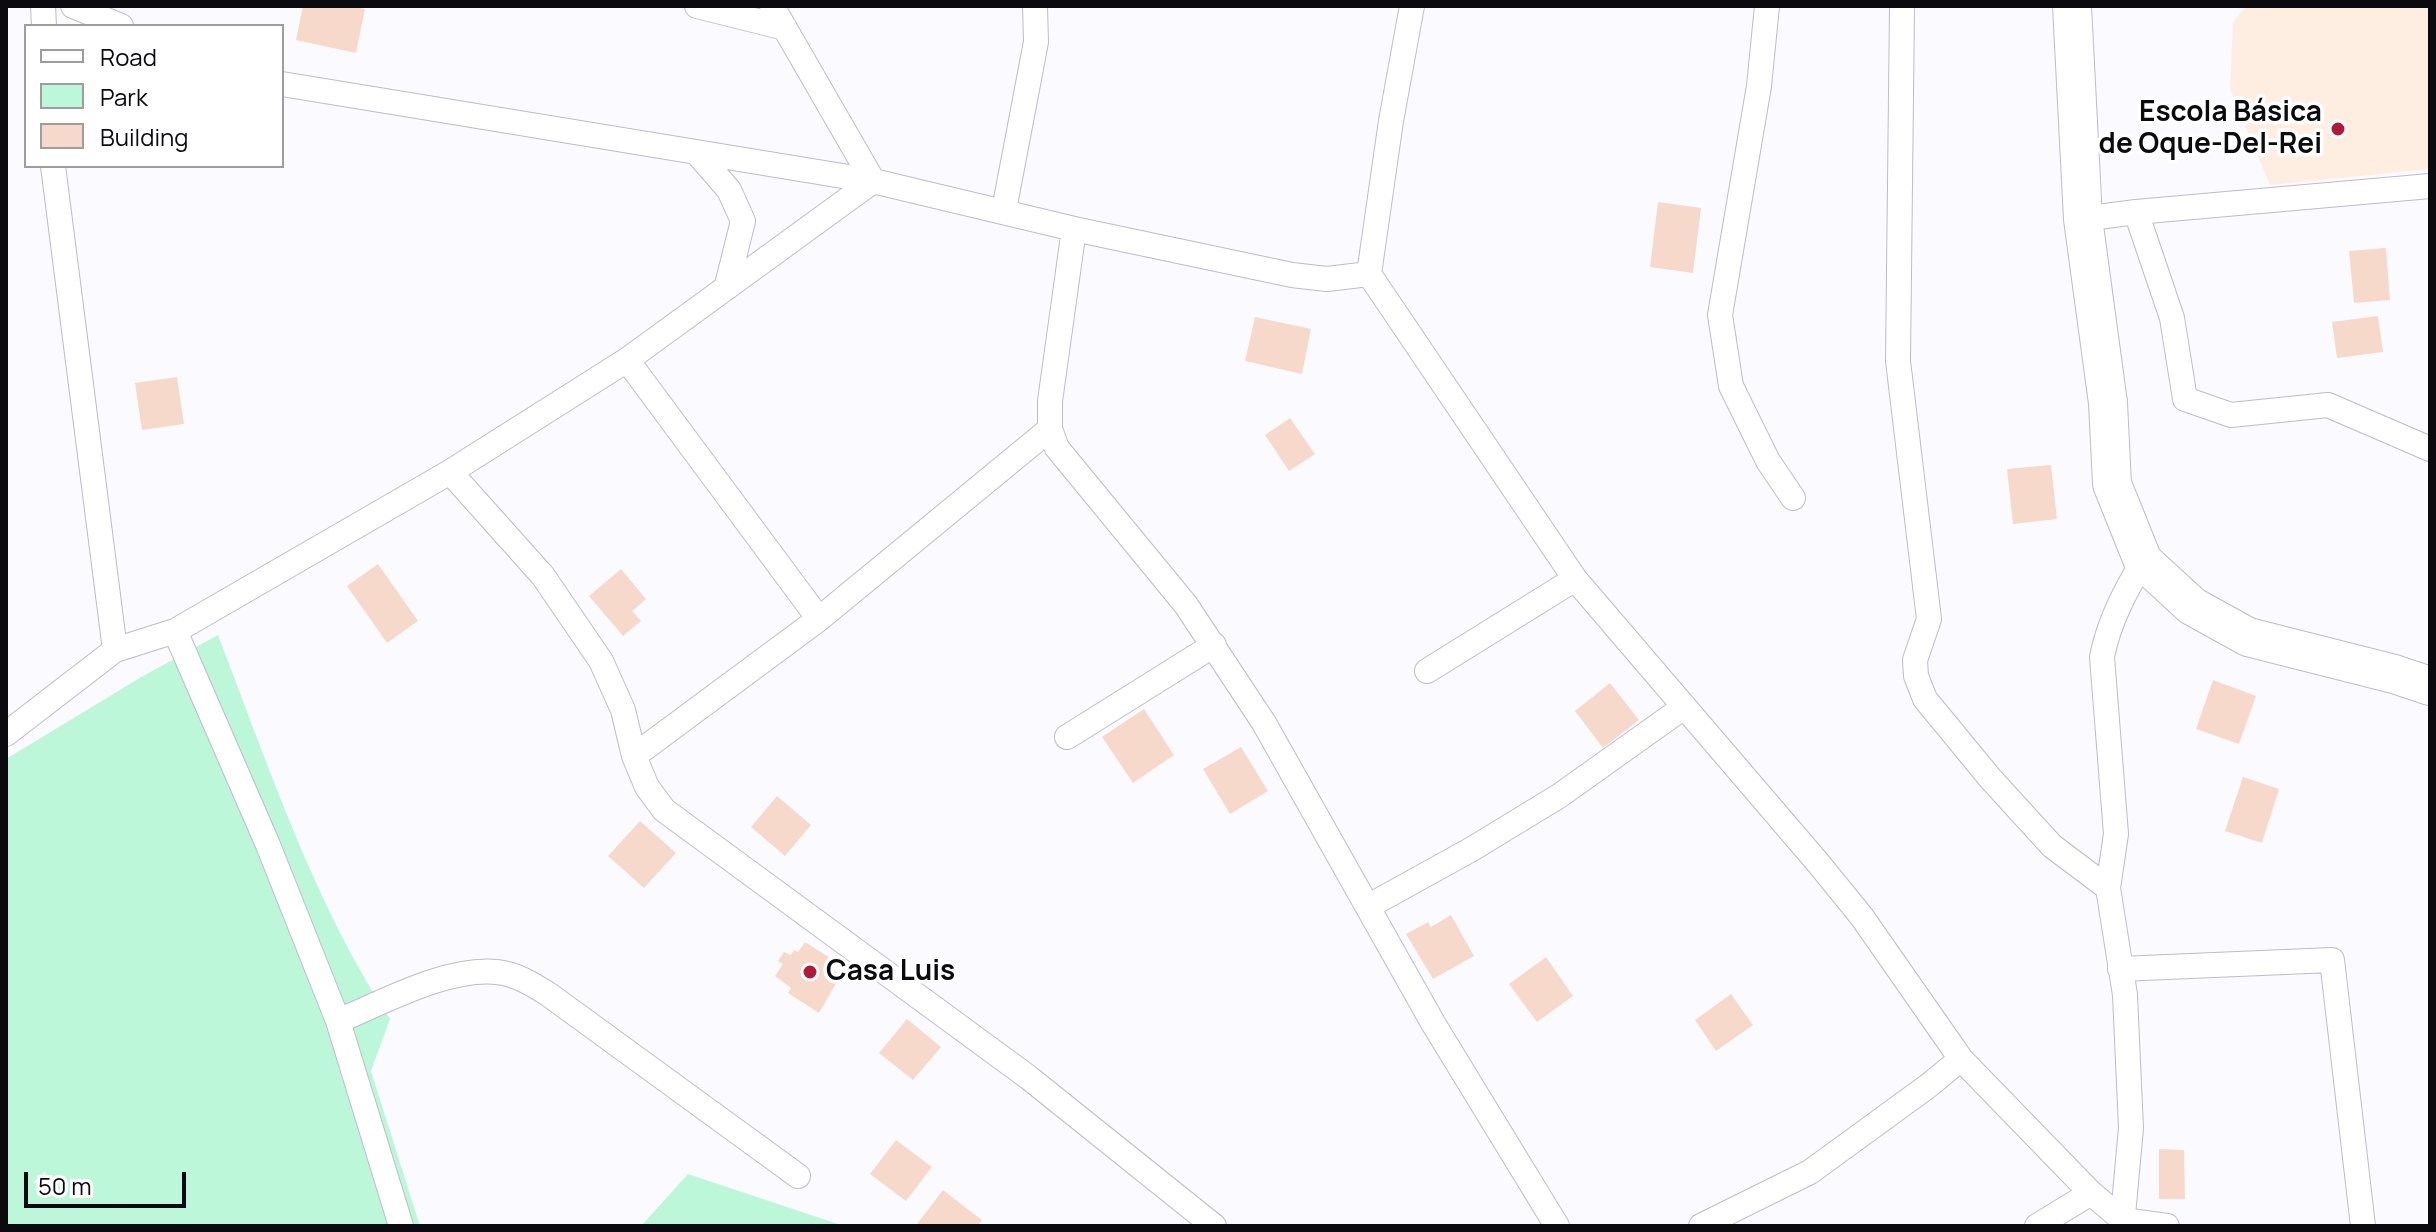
<!DOCTYPE html>
<html>
<head>
<meta charset="utf-8">
<style>
	body { margin:0 }
	#map { position:relative; width:2436px; height:1232px; overflow:hidden; background:#fbfafe; font-family:Manrope,sans-serif }
	canvas { display:block }
	.frame { position:absolute; inset:0; border:8px solid #0b0a0f; pointer-events:none }
	.legend { position:absolute; left:24px; top:24px; width:260px; height:144px; box-sizing:border-box; background:#fff; border:2px solid #9d9d9f; margin:0; padding:10px 14px; list-style:none; font-size:24px; color:#0b0a0f }
	.legend li { display:flex; align-items:center; gap:16px; height:40px }
	.legend b { width:40px; border:2px solid #9d9d9f }
	.scale { position:absolute; left:24px; top:1172px; width:162px; height:36px; box-sizing:border-box; border:4px solid #0b0a0f; border-top:0; padding-left:10px; font-size:24px; line-height:28px; white-space:nowrap; color:#0b0a0f; -webkit-text-stroke:6px #fff; paint-order:stroke }
</style>
</head>
<body>
<div id="map">
<canvas width="2436" height="1232"></canvas>
<div class="frame"></div>
<ul class="legend">
<li><b style="height:10px;background:#fff"></b>Road</li>
<li><b style="height:22px;background:#bcf7d9"></b>Park</li>
<li><b style="height:22px;background:#f6d9cb"></b>Building</li>
</ul>
<div class="scale">50 m</div>
</div>
<script>
const g = document.querySelector('canvas').getContext('2d');
g.lineJoin = 'round';
function fill(path, color) { g.fillStyle = color; g.fill(path, 'evenodd'); }
function strokePath(path, color, width, dash) { g.strokeStyle = color; g.lineWidth = width; g.lineCap = dash ? 'butt' : 'round'; g.setLineDash(dash || []); g.stroke(path); }
function drawText(font, color, halo, rows, align = 'center') {
  g.font = font + ' Manrope,sans-serif'; g.lineWidth = 7; g.setLineDash([]); g.textBaseline = 'middle'; g.strokeStyle = halo; g.fillStyle = color; for (const [text, x, y, turn = 0] of rows) {
    g.save(); g.translate(x, y); g.rotate((+turn || 0) * Math.PI / 180); g.textAlign = isNaN(turn) ? turn : align; if (halo) g.strokeText(text, 0, 0); g.fillText(text, 0, 0); g.restore();
  }
}
fill(new Path2D(`
	M2246 6H2430V169L2270 185 2230 89 2233 22Z`), '#feeee2');
fill(new Path2D(`
	M218 635C267 762 315 906 390 1019L371 1071 420 1226H6V759L143 676Z
	M688 1174 844 1226H641Z`), '#bcf7d9');
fill(new Path2D(`
	M303 6H350L365 9 356 53 296 40Z
	M1658 202 1701 208 1693 273 1650 267Z
	M2386 248 2390 300 2354 303 2349 251Z
	M2378 316 2383 352 2337 358 2332 322Z
	M1255 317 1311 329 1302 374 1245 361Z
	M177 377 184 424 142 430 135 383Z
	M1290 418 1315 454 1289 471 1265 435Z
	M2051 465 2057 519 2013 524 2007 469Z
	M378 564 418 621 387 643 347 586Z
	M621 569 646 599 632 611 641 621 623 636 589 596Z
	M2213 680 2256 696 2239 744 2196 729Z
	M1610 683 1639 720 1603 748 1575 711Z
	M1144 709 1174 755 1133 783 1102 737Z
	M1241 747 1268 791 1230 814 1203 769Z
	M2243 777 2279 789 2262 843 2225 831Z
	M777 796 811 825 785 856 751 827Z
	M640 821 676 853 644 888 608 856Z
	M1451 915 1474 956 1433 979 1406 934 1428 922 1431 927Z
	M805 942 830 958 825 965 841 975 819 1013 788 993 791 988 775 976 783 964 778 961 784 952 791 955 794 950 798 952Z
	M1546 957 1573 996 1537 1022 1509 984Z
	M1731 994 1753 1025 1716 1051 1695 1020Z
	M907 1019 941 1047 913 1080 879 1053Z
	M896 1140 932 1167 906 1201 870 1174Z
	M2159 1149 2184 1150 2185 1199H2159Z
	M943 1190 982 1220 977 1226 917 1224Z`), '#f6d9cb');
const street = new Path2D(`
	M43 6 44 26
	M73 6 121 26
	M697 6 785 28
	M772 6 873 181
	M1412 6 1391 121 1369 274 1575 579 1819 864 1862 917 1961 1059 2091 1193 2123 1220 2167 1226
	M1767 6 1759 86 1720 315 1731 386 1768 461 1793 498
	M1902 6 1898 361 1929 619 1915 660 1916 676 1925 699 1990 778 2052 846 2108 888
	M282 84 873 181 1074 229 1292 275 1327 279 1369 274
	M696 152 729 190 743 221 727 285
	M53 166 115 650
	M1004 210 1036 42 1035 6
	M2136 212 2172 318 2185 399 2231 415 2328 405 2430 449
	M2083 219 2136 212 2430 186
	M1074 229 1050 401V429L1057 448 1186 605 1264 723 1433 1023 1557 1226
	M627 360 819 619
	M450 472 543 576 601 661 623 710 634 756 647 787 664 810 1028 1077 1214 1226
	M175 631 268 845 338 1021 401 1226
	M1427 671 1575 579
	M6 734 115 650 175 631 450 472 627 360 873 181
	M1067 737 1214 645
	M634 756 819 619 1050 429
	M1369 906 1472 849 1559 796 1684 707
	M2120 969 2332 960 2363 1226
	M338 1021C384 1002 447 967 497 972 516 974 532 984 548 994L798 1176
	M1701 1226 1810 1172 1928 1086 1961 1059
	M2037 1226 2091 1193
	M2122 1226 2131 1128 2125 995 2108 888 2116 834 2102 657C2109 621 2125 592 2143 561`);
const primary = new Path2D(`
	M2072 6 2083 219 2108 403 2112 484 2143 561 2192 606 2248 637 2394 674 2430 686`);
strokePath(street, '#bebbcb', 26);
strokePath(primary, '#bebbcb', 40);
strokePath(street, '#fff', 24);
strokePath(primary, '#fff', 38);
for (const [x, y, r, color] of [
	[2338,129,8,"#ae1a37"],
	[810,972,8,"#ae1a37"]
]) { const dot = new Path2D(); dot.arc(x, y, r, 0, 2 * Math.PI); g.fillStyle = color; g.fill(dot); strokePath(dot, '#fff', 3); }
drawText('bold 28px', '#0b0a0f', '#fff', [
	["Escola Básica",2322,113],
	["de Oque-Del-Rei",2322,145],
	["Casa Luis",826,972,"left"]
], 'right');
</script>
</body>
</html>
